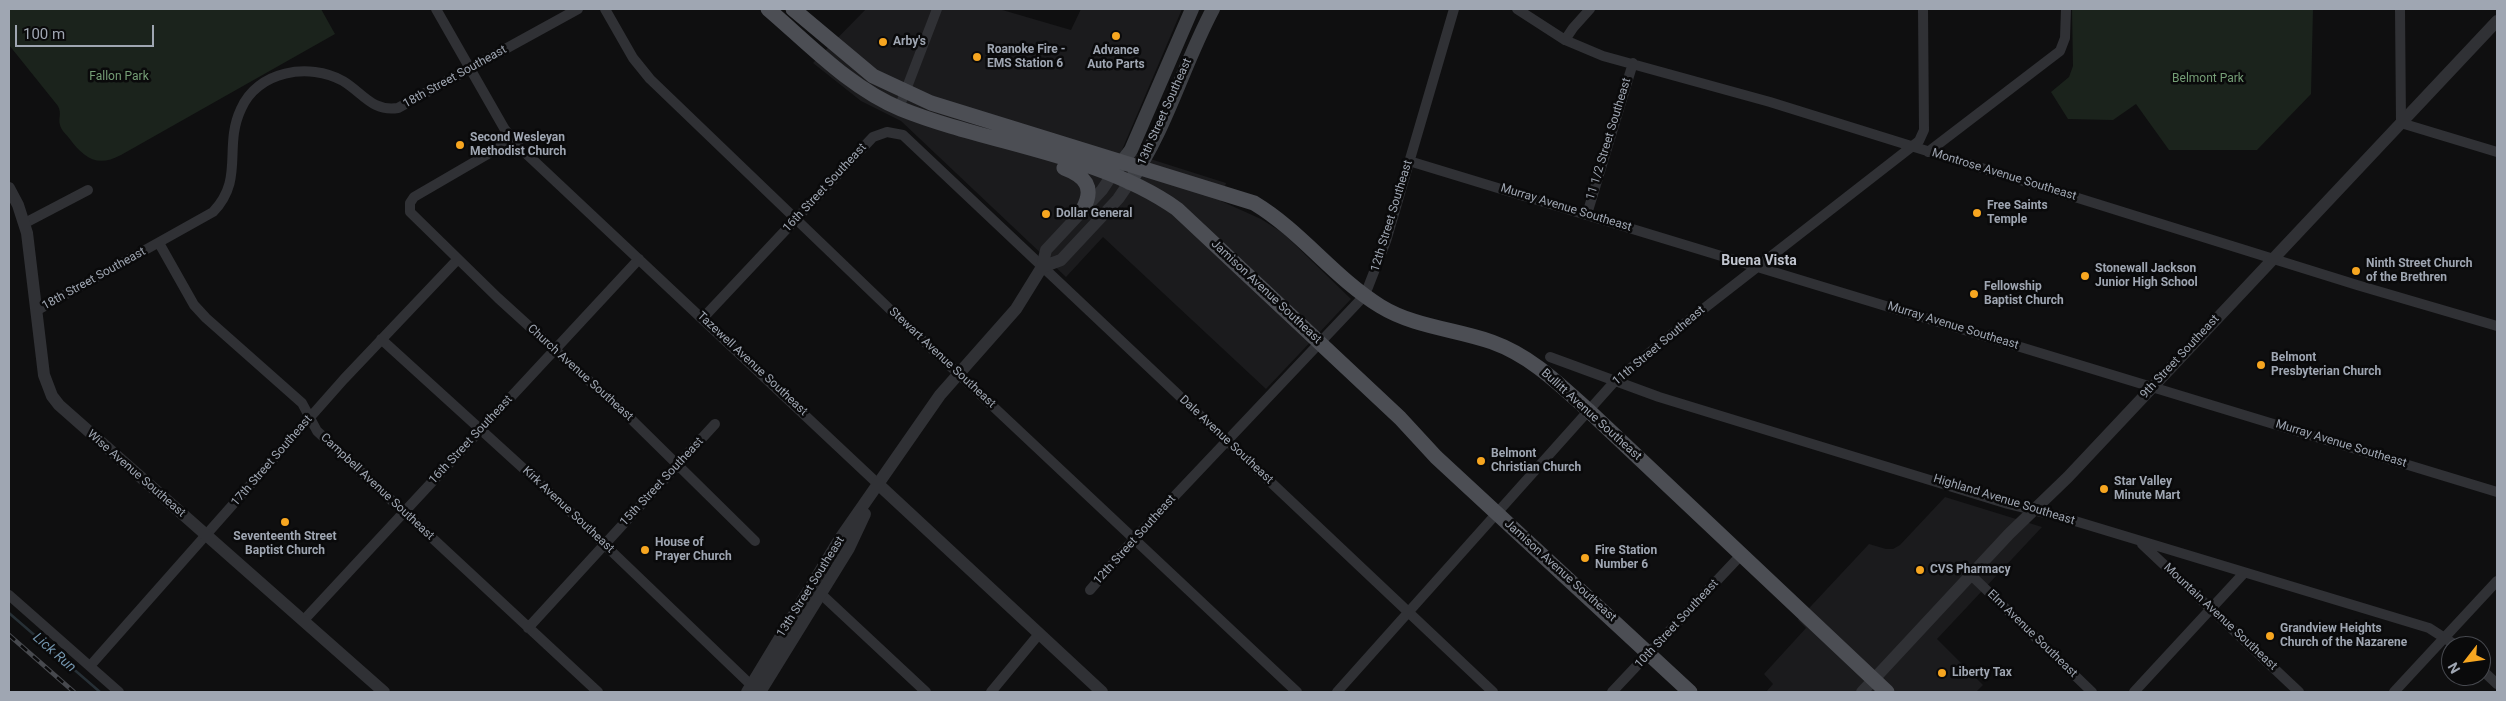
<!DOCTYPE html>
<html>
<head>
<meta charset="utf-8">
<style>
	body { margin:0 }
	#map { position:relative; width:2506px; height:701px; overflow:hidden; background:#0f0f10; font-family:Roboto,sans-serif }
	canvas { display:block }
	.frame { position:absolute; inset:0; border:10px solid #9fa6b2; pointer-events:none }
	.north { position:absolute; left:2441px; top:636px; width:50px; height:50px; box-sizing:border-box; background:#0a0a0b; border:1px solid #46484e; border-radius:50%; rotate:240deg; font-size:14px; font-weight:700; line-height:20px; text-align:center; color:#9fa6b2 }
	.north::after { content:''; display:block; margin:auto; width:18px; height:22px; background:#f7a620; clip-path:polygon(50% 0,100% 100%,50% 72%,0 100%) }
	.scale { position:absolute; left:15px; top:25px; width:139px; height:22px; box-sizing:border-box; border:2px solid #9fa6b2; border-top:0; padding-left:6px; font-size:15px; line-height:18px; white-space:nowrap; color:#9fa6b2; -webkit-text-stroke:4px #0a0a0b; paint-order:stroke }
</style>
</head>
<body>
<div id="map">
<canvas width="2506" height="701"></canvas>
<div class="frame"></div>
<div class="north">N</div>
<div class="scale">100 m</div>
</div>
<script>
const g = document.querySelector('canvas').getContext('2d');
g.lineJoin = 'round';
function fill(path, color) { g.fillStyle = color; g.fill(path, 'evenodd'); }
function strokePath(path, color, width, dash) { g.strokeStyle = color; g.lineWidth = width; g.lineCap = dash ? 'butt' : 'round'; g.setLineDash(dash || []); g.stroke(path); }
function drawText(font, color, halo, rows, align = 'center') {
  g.font = font + ' Roboto,sans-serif'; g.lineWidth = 5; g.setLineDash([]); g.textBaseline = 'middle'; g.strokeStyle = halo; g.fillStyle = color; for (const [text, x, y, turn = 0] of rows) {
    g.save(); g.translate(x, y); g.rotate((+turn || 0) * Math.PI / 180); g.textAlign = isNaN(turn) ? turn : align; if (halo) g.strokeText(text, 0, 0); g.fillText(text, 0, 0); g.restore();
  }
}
fill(new Path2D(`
	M866 9H999L1071 30 1081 9H1182L1122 150 1226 183 1221 201 1261 219 1283 233 1351 299 1266 389 1103 237 1066 277 901 121 861 101 813 63Z
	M1945 497 2042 527 1937 639 1983 685 1976 692H1766L1773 684 1764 674 1806 628 1798 620 1869 544 1886 549H1893L1900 545Z`), '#1b1b1d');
fill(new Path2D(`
	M9 9H321L335 34 121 155C97 168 84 158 69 138 66 134 61 130 60 125 58 118 62 114 58 106L9 45Z
	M2072 9H2313L2311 94 2257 150H2169L2136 104 2113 120 2068 119 2051 92 2069 77 2073 66Z`), '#1b231c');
strokePath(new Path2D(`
	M9 613 100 692`), '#273036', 2.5);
strokePath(new Path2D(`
	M436 9 504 128 517 145 878 484
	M605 9 633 58 650 79 900 319 1297 692
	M1517 9 1565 40 1603 56 1770 102 2357 285 2497 326
	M2400 9 2401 123 2497 152
	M1565 40 1573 28 1590 9
	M899 108 937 9
	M512 140 414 197 410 203V212L498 298 630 418 755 541
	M1928 152 2060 51 2065 38 2066 9
	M1409 161 2497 492
	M1587 214 1633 63
	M25 223 88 190
	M159 243 194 305 206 318 302 403 317 431 598 692
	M36 311 213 212C245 179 223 147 241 109 257 71 309 62 343 81 363 93 372 112 398 108L578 9
	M703 318 873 137 887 132 903 135 1493 692
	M381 339 557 499 751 685
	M1550 357 1659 397 2008 504 2065 518 2429 628 2457 646
	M2142 544 2299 692
	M1971 575 2092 692
	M1090 590 1134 539 1365 295 1386 241 1454 9
	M821 594 926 692
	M9 595 119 692
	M303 621 639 259
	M528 628 715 424
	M90 666 344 379 458 259
	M2481 669 2497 684
	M991 692 1039 634
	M1337 692 1615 381 1684 324 1919 141 1924 130 1923 9
	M1612 692 1741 555
	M2134 692 2244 573
	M2394 692 2497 581`), '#303135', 10);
strokePath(new Path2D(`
	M9 188 18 205 27 233 44 375 52 396 59 405 384 692
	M1042 267 1061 260 1118 199 1129 183
	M878 484 1102 692
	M747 692 839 540 940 395 1016 309 1042 267 1046 250 1102 190 1112 175
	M760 692 849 548 865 514
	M1862 692 2009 534 2068 477 2497 21`), '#303135', 12);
strokePath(new Path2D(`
	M1116 170 1131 150 1192 9
	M1129 183C1166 131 1183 65 1213 9`), '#3e4045', 14);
strokePath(new Path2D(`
	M768 9C809 44 850 88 901 109 988 144 1100 154 1177 209L1400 418 1436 457 1690 692
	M793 9 873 76 931 103 1254 203C1302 232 1332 276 1380 306 1414 327 1455 329 1492 342 1531 356 1559 384 1588 410L1887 692
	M1064 168C1085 176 1095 187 1083 209`), '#4c4e54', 15);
const rail = new Path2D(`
	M9 635 74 692`);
strokePath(rail, '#47494e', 4.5);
strokePath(rail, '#0a0a0b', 2.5, [8]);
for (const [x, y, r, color] of [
	[1116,36,5,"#f7a620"],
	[883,42,5,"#f7a620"],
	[977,57,5,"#f7a620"],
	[460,145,5,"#f7a620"],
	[1977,213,5,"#f7a620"],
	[1046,214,5,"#f7a620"],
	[2356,271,5,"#f7a620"],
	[2085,276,5,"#f7a620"],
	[1974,294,5,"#f7a620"],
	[2261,365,5,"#f7a620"],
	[1481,461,5,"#f7a620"],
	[2104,489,5,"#f7a620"],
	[285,522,5,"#f7a620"],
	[645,550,5,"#f7a620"],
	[1585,558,5,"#f7a620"],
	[1920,570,5,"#f7a620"],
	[2270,636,5,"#f7a620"],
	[1942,673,5,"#f7a620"]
]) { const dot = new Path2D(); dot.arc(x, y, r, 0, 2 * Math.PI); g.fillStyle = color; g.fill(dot); strokePath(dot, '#0a0a0b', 2); }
drawText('bold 12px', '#9fa6b2', '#0a0a0b', [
	["Arby's",893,42],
	["Roanoke Fire -",987,50],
	["EMS Station 6",987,64],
	["Advance",1116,51,"center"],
	["Auto Parts",1116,65,"center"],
	["Second Wesleyan",470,138],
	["Methodist Church",470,152],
	["Free Saints",1987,206],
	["Temple",1987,220],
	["Dollar General",1056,214],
	["Ninth Street Church",2366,264],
	["of the Brethren",2366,278],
	["Stonewall Jackson",2095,269],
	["Junior High School",2095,283],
	["Fellowship",1984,287],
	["Baptist Church",1984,301],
	["Belmont",2271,358],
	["Presbyterian Church",2271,372],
	["Belmont",1491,454],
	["Christian Church",1491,468],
	["Star Valley",2114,482],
	["Minute Mart",2114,496],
	["Seventeenth Street",285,537,"center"],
	["Baptist Church",285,551,"center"],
	["House of",655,543],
	["Prayer Church",655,557],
	["Fire Station",1595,551],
	["Number 6",1595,565],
	["CVS Pharmacy",1930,570],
	["Grandview Heights",2280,629],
	["Church of the Nazarene",2280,643],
	["Liberty Tax",1952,673]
], 'left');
drawText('12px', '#759e76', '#0a0a0b', [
	["Fallon Park",119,77],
	["Belmont Park",2208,79]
]);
drawText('12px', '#9fa6b2', '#0a0a0b', [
	["18th Street Southeast",455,77,-29],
	["13th Street Southeast",1165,112,-66],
	["11 1/2 Street Southeast",1609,139,-73],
	["Montrose Avenue Southeast",2004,175,17],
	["16th Street Southeast",825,188,-47],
	["Murray Avenue Southeast",1566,208,17],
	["12th Street Southeast",1392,216,-73],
	["18th Street Southeast",94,279,-29],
	["Jamison Avenue Southeast",1266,292,43],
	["Murray Avenue Southeast",1953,326,17],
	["11th Street Southeast",1659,346,-40],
	["9th Street Southeast",2180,357,-47],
	["Stewart Avenue Southeast",942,358,43],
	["Tazewell Avenue Southeast",752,364,43],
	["Church Avenue Southeast",580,373,42],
	["Bullitt Avenue Southeast",1591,415,42],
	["16th Street Southeast",471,440,-47],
	["Dale Avenue Southeast",1226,440,43],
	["Murray Avenue Southeast",2341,444,17],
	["17th Street Southeast",272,461,-49],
	["Wise Avenue Southeast",136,474,41],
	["15th Street Southeast",662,482,-47],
	["Campbell Avenue Southeast",377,487,43],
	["Highland Avenue Southeast",2004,500,17],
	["Kirk Avenue Southeast",568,510,43],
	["12th Street Southeast",1135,540,-48],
	["Jamison Avenue Southeast",1560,571,42],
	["13th Street Southeast",811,587,-58],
	["Mountain Avenue Southeast",2220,617,43],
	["10th Street Southeast",1677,624,-47],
	["Elm Avenue Southeast",2032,634,44]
]);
drawText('bold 14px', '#c0c4ce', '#0a0a0b', [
	["Buena Vista",1759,261]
]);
drawText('italic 14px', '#7496af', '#0a0a0b', [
	["Lick Run",54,653,41]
]);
</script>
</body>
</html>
